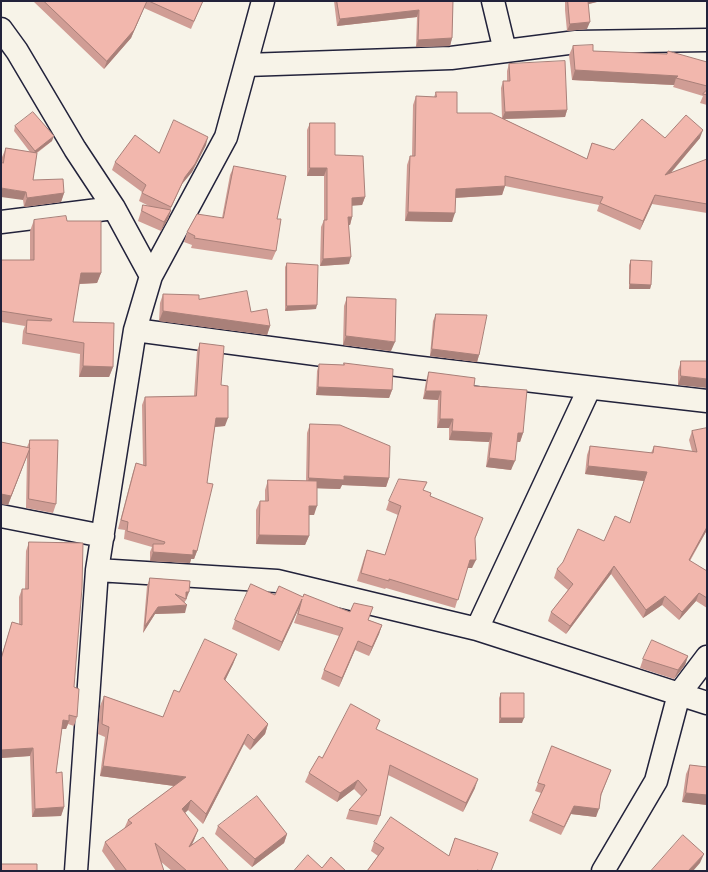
<!DOCTYPE html>
<html>
<head>
<meta charset="utf-8">
<style>
	body { margin:0 }
	#map { position:relative; width:708px; height:872px; overflow:hidden; background:#f7f3e8; font-family:Kalam,sans-serif }
	canvas { display:block }
	.frame { position:absolute; inset:0; border:2px solid #22223b; pointer-events:none }
</style>
</head>
<body>
<div id="map">
<canvas width="708" height="872"></canvas>
<div class="frame"></div>
</div>
<script>
const g = document.querySelector('canvas').getContext('2d');
g.lineJoin = 'round';
function strokePath(path, color, width, dash) { g.strokeStyle = color; g.lineWidth = width; g.lineCap = dash ? 'butt' : 'round'; g.setLineDash(dash || []); g.stroke(path); }
function fill(path, color) { g.fillStyle = color; g.fill(path, 'evenodd'); }
const street = new Path2D(`
	M493 1 505 51
	M1 29 17 51 75 149 114 208 151 276
	M246 65 451 58 576 42 707 40
	M1 222 114 208
	M135 330 413 367 707 401
	M1 516 103 536
	M97 570 277 581 477 629 707 703
	M477 629 589 389
	M76 871 97 570 135 330 151 276 226 137 263 1
	M603 871 656 781 679 694 707 657`);
strokePath(street, '#22223b', 25);
strokePath(street, '#f7f3e8', 22);
fill(new Path2D(`
	M34 1H203L191 29 144 8 131 38 104 69 34 2Z
	M334 1H453L452 38 450 46 416 47 417 17 337 26Z
	M565 1H601L588 4 587 29 567 31 565 10Z
	M573 46 593 51 707 62V105L700 103 703 96 673 87 674 85 572 80 569 55Z
	M509 64 567 110 565 117 504 119 587 159 592 143 614 150 665 138H700L671 173 707 159V213L652 204 640 230 597 211 599 205 505 186 502 195 455 198 452 222 405 221 407 165 410 156H412L413 105 416 96 434 97 436 92 457 113 502 118 501 88 503 81H507V71Z
	M310 123 335 155 365 197 362 205H352V217L350 225H349V264L320 266 321 227 324 220V176H307V130Z
	M15 126 52 141 37 153 33 180 64 193 61 202 24 207 23 200 2 162V157L6 148 30 152 14 131Z
	M206 145 192 172 182 184 170 210H171L168 219 161 231 138 221 143 205 151 207 139 201 142 192 112 170 115 162 159 153Z
	M234 166 277 219 276 251 272 260 191 248 192 245 184 242 187 232 222 218 230 175Z
	M34 220 67 221 101 273 97 283 79 284 73 322 113 367 109 377H79L80 354 22 344 23 331 25 326 1 322V260H30V231Z
	M631 260 651 285 650 289H629V265Z
	M287 263 316 309 285 311V267Z
	M163 294 199 299 251 312 270 326 267 335 159 321 160 303Z
	M347 297 391 351 343 345 344 306Z
	M436 314 479 355 477 362 430 356 433 321Z
	M200 343 221 385 225 426 215 427 197 551 194 559H191L190 563 150 561V552L152 547 124 539 125 530 118 529 133 472 136 463 143 465 142 405 145 397 194 396 197 351Z
	M681 361H707L678 385V371Z
	M344 363 392 390 389 398 316 395 317 371 319 364 343 365Z
	M429 372 474 386 523 433 520 442H517L511 470 486 467 489 442 449 440V428H437L438 400 423 399 426 381Z
	M310 424 389 478 386 487 342 485 340 489 317 488 314 515H309V536L305 545 256 544V510L260 501H265V490L268 480 306 481 307 433Z
	M707 428V530L690 561 707 571V608L696 601 679 620 662 605 643 618 611 574 566 634 548 621 551 612 568 590 554 578 557 569 604 541 630 523 644 481 585 474 587 455 590 446 651 453 654 446 692 451 689 440 692 431Z
	M30 440 56 504 53 513 26 508 27 456 8 505 1 504V442L27 447Z
	M424 490 430 496 480 526 475 539 472 568H467L455 608 386 588 385 589 357 581 364 558 367 550 385 555 398 515 386 510 389 501Z
	M29 542 74 687 77 717 74 726 68 724 66 729H62L56 773 64 807 61 816 32 817 30 756 1 758V657L12 622 19 624V597L22 589H25L26 551Z
	M150 578 190 581 186 600 184 603 185 613 155 614 143 633 147 586Z
	M275 595 303 597 369 620 382 625 379 634 369 656 355 650 339 687 321 679 324 670 339 636 294 623 299 608 279 651 232 629 235 620Z
	M237 654 233 664 225 680 268 724 265 734 250 750 244 744 203 824 188 810 185 813 198 830 192 845 229 871H172L160 861 164 871H116L102 851 105 842 124 829 128 820 174 786 100 776 105 737 98 734 100 706 104 696 163 717 179 692Z
	M688 656 685 665 674 679 640 668 643 659Z
	M501 693 522 723H499V698Z
	M377 730 475 788 463 812 388 775 380 816 377 825 346 819 349 810 362 797 354 789 337 802 305 782 309 773 322 758Z
	M552 746 611 770 601 796 596 817 571 814 561 835 529 821 541 793 535 791Z
	M690 765 707 767V805L682 802 686 774Z
	M218 826 287 834 284 843 252 867 215 834Z
	M374 842 449 856 491 871H367L378 856 371 851Z`), '#d09d95');
fill(new Path2D(`
	M147 1 131 38 104 69 107 61Z
	M586 1H601L585 5Z
	M419 10 417 17 337 26 340 19Z
	M590 22 587 29 567 31 570 24Z
	M452 38 450 46 416 47 418 40Z
	M575 70 678 76 676 78 674 85 572 80Z
	M567 110 565 117 502 119 505 112Z
	M703 130 700 138 661 184 665 175Z
	M54 136 52 141 33 155 35 151Z
	M208 137 206 145 192 172 182 184 168 214 171 207 185 177Z
	M310 168H327L324 176H307Z
	M505 186 502 195 452 198 456 189Z
	M1 188 26 192 23 200 1 197Z
	M64 193 61 202 24 207 27 198Z
	M655 195 652 204 640 230 643 221Z
	M365 197 362 205 350 206 352 198Z
	M171 210 168 219 161 231 164 222Z
	M408 212 455 213 452 222 405 221Z
	M348 217H352L350 225H346Z
	M351 257 349 264 320 266 323 259Z
	M81 273H101L97 283 77 284Z
	M630 284 651 285 650 289H629Z
	M317 305 316 309 285 311 287 306Z
	M163 311 270 326 267 335 159 321Z
	M346 336 395 342 391 351 343 345Z
	M432 349 479 355 477 362 430 356Z
	M83 366 113 367 109 377H79Z
	M681 376 707 379V388L678 385Z
	M318 387 392 390 389 398 316 395Z
	M426 391H441L438 400 423 399Z
	M216 418H228L225 426 213 427Z
	M440 419H453L449 428H437Z
	M452 431 492 433 489 442 449 440Z
	M518 433H523L520 442H515Z
	M30 448 8 505 1 504V494Z
	M489 458 515 461 511 470 486 467Z
	M588 466 647 472 644 481 585 474Z
	M344 476 389 478 386 487 342 485 340 489 306 488 309 478Z
	M309 506H317L314 515H306Z
	M707 527V530L685 568 689 560Z
	M259 535 309 536 305 545 256 544Z
	M193 550 197 551 194 559H191L190 563 150 561 153 552Z
	M470 560H476L472 568H467Z
	M614 566 611 574 566 634 570 626Z
	M186 592H189L186 600Z
	M699 593 696 601 679 620 682 612Z
	M665 596 662 605 643 618 646 610Z
	M302 599 299 608 279 651 282 642Z
	M187 605 185 613 155 614 143 633 145 626 158 607Z
	M382 625 379 634 369 656 372 647Z
	M358 641 355 650 339 687 342 678Z
	M237 654 233 664 221 689 224 679Z
	M688 656 685 665 674 679 678 670Z
	M501 718H524L522 723H499Z
	M63 720 69 721 66 729H60Z
	M268 724 265 734 250 750 254 740Z
	M248 734 244 744 203 824 206 814Z
	M33 748 30 756 1 758V750Z
	M103 766 186 777 182 787 100 776Z
	M478 779 475 788 463 812 466 803Z
	M358 780 354 789 337 802 340 793Z
	M686 793 707 795V805L682 802Z
	M191 800 188 810 178 819 182 809Z
	M574 806 599 809 596 817 571 814 561 835Z
	M64 807 61 816 32 817 35 809Z
	M198 830 194 840 185 857 189 847Z
	M287 834 284 843 252 867 255 859Z
	M704 854 700 863 693 871H688Z`), '#a98079');
const building = new Path2D(`
	M44 1H147L134 30 107 61Z
	M149 1H203L194 21Z
	M337 1H453L452 38 418 40 419 10 340 19Z
	M568 1H588L590 22 570 24Z
	M593 45V51L667 54 668 51 707 62V86L676 78 678 76 575 70 573 46Z
	M565 61 567 110 505 112 503 81H510L509 64Z
	M707 90V95L703 94Z
	M436 92H457V113H491L587 159 592 143 614 150 642 119 665 138 686 115 703 130 665 175 707 159V204L655 195 643 221 600 203 603 197 505 176V186L456 189 455 213 408 212 410 156H415L416 96 436 97Z
	M33 112 54 136 35 151 15 126Z
	M174 120 208 137 195 164 185 177 171 207 142 193 146 185 115 162 135 135 159 153Z
	M310 123H335V155L363 156 365 197 352 198V217H348L351 257 323 259 324 220H327V168H310Z
	M6 148 37 153 33 180 63 179 64 193 27 198 26 192 1 188V162L3 163Z
	M234 166 286 176 277 219H281L276 251 194 238 195 236 187 232 197 214 223 218Z
	M143 205 171 210 164 222 142 211Z
	M66 216 67 221H101V273H81L73 322 114 323 113 367 83 366 84 343 26 333 27 320 51 321 52 319 1 311V260H34V220Z
	M631 260 652 261 651 285 630 284Z
	M287 263 318 265 317 305 287 306Z
	M247 291 251 312 267 309 270 326 163 311V294L199 295V299Z
	M347 297 396 299 395 342 346 336Z
	M436 314 487 315 479 355 432 349Z
	M200 343 224 346 221 385 228 386V418H216L207 483 213 484 197 551 193 550V555L153 552V544H164L165 542 127 531 128 522 121 520 136 463 146 466 145 397 196 396Z
	M681 361H707V379L681 376Z
	M344 363 393 369 392 390 318 387 319 364 344 365Z
	M429 372 475 378 474 386 527 390 523 433H518L515 461 489 458 492 433 452 431 453 419H440L441 391H426Z
	M310 424 340 425 390 446 389 478 344 476V480L309 478Z
	M707 428V527L689 560 707 571V598L699 593 682 612 665 596 646 610 614 566 570 626 551 612 573 584 557 569 563 562 578 529 604 541 615 516 630 523 647 472 588 466 590 446 653 453 654 446 697 452 692 431Z
	M30 440H58L56 504 29 499Z
	M1 442 30 448 11 496 1 494Z
	M399 479 427 482 423 490 431 493 430 496 483 518 475 538 476 560H470L458 600 389 579V581L361 573 367 550 385 555 401 506 389 501Z
	M268 480 317 481V506H309V536L259 535 260 501H268Z
	M29 542 83 543 82 588 74 687 79 689 77 717 69 715V721L63 720 56 773 62 772 64 807 35 809 33 748 1 750V659L12 622 22 625V589H28Z
	M150 578 190 581 189 592H186V599L175 594 187 605 158 607 145 626Z
	M251 584 275 595 279 586 303 597 304 594 350 612 354 603 373 607 368 620 382 625 372 647 358 641 342 678 324 670 343 628 298 614 302 599 282 642 235 620Z
	M205 639 237 654 224 679 268 724 254 740 248 734 206 814 191 800 182 809 198 830 189 847 203 837 229 871H187L155 843 164 871H127L105 842 132 823 128 820 186 777 103 766 109 727 102 724 104 696 163 717 174 690 179 692Z
	M652 640 688 656 678 670 643 659Z
	M501 693H524V718H501Z
	M351 704 380 720 376 729 478 779 466 803 390 765 380 816 349 810 367 790 358 780 340 793 309 773 319 756 322 758Z
	M552 746 611 770 601 794 599 809 574 806 564 827 532 813 545 785 538 783Z
	M690 765 707 767V795L686 793Z
	M257 796 287 834 255 859 218 826Z
	M391 817 449 856 455 838 498 853 491 871H481L477 870 476 871H367L384 848 374 842Z
	M683 835 704 854 688 871H651Z
	M308 855 322 868 331 857 346 871H294Z
	M1 864H37V871H1Z`);
fill(building, '#f2b7ad');
strokePath(building, '#a98079', 1);
</script>
</body>
</html>
